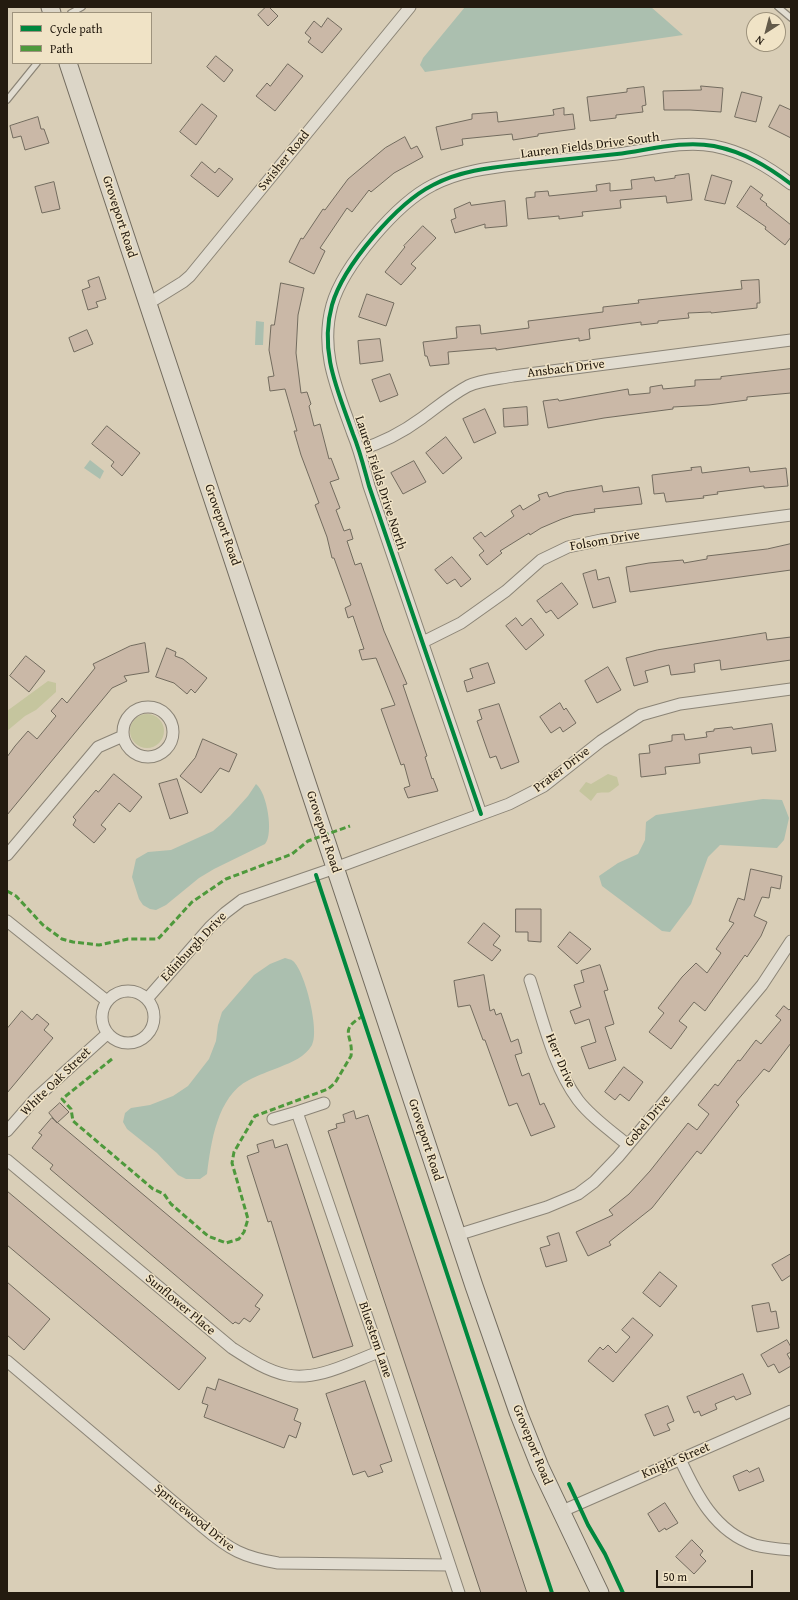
<!DOCTYPE html>
<html>
<head>
<meta charset="utf-8">
<style>
	body { margin:0 }
	#map { position:relative; width:798px; height:1600px; overflow:hidden; background:#d9ceb7; font-family:"Gentium Book Plus",serif }
	canvas { display:block }
	.frame { position:absolute; inset:0; border:8px solid #241b10; pointer-events:none }
	.legend { position:absolute; left:12px; top:12px; width:140px; height:52px; box-sizing:border-box; background:#f0e3c6; border:1px solid #9e937d; margin:0; padding:5px 7px; list-style:none; font-size:12px; color:#241b10 }
	.legend li { display:flex; align-items:center; gap:8px; height:20px }
	.legend b { width:20px; border:1px solid #9e937d }
	.north { position:absolute; left:746px; top:12px; width:40px; height:40px; box-sizing:border-box; background:#f0e3c6; border:1px solid #9e937d; border-radius:50%; rotate:216deg; font-size:11px; font-weight:700; line-height:16px; text-align:center; color:#241b10 }
	.north::after { content:''; display:block; margin:auto; width:14px; height:18px; background:#635a4a; clip-path:polygon(50% 0,100% 100%,50% 72%,0 100%) }
	.scale { position:absolute; left:656px; top:1570px; width:97px; height:18px; box-sizing:border-box; border:2px solid #241b10; border-top:0; padding-left:5px; font-size:12px; line-height:14px; white-space:nowrap; color:#241b10; -webkit-text-stroke:3px #f0e3c6; paint-order:stroke }
</style>
</head>
<body>
<div id="map">
<canvas width="798" height="1600"></canvas>
<div class="frame"></div>
<ul class="legend">
<li><b style="height:5px;background:#00873e"></b>Cycle path</li>
<li><b style="height:5px;background:#4e993c"></b>Path</li>
</ul>
<div class="north">N</div>
<div class="scale">50 m</div>
</div>
<script>
const g = document.querySelector('canvas').getContext('2d');
g.lineJoin = 'round';
function fill(path, color) { g.fillStyle = color; g.fill(path, 'evenodd'); }
function strokePath(path, color, width, dash) { g.strokeStyle = color; g.lineWidth = width; g.lineCap = dash ? 'butt' : 'round'; g.setLineDash(dash || []); g.stroke(path); }
function drawText(font, color, halo, rows, align = 'center') {
  g.font = font + ' "Gentium Book Plus",serif'; g.lineWidth = 3; g.setLineDash([]); g.textBaseline = 'middle'; g.strokeStyle = halo; g.fillStyle = color; for (const [text, x, y, turn = 0] of rows) {
    g.save(); g.translate(x, y); g.rotate((+turn || 0) * Math.PI / 180); g.textAlign = isNaN(turn) ? turn : align; if (halo) g.strokeText(text, 0, 0); g.fillText(text, 0, 0); g.restore();
  }
}
fill(new Path2D(`
	M48 681 56 683V692L36 710 25 716 7 731V711Z
	M130 731a17 17 0 1 1 34 0a17 17 0 1 1-34 0Z
	M608 774 617 777 619 785C605 796 613 791 597 793L591 801 579 791 586 782 591 784Z`), '#c5c59e');
fill(new Path2D(`
	M465 7H651L683 35 425 72 420 65 423 58Z
	M256 321 264 322 263 345H255Z
	M90 460 104 471 100 479 84 468Z
	M256 784C267 792 274 834 265 844L214 869 199 878 166 905 156 910 150 909 143 905 139 899 132 877 136 859 148 852 171 850 213 831 230 816 248 796Z
	M763 799 782 800 789 818 784 840 777 848 720 845 708 857 691 904 670 932 662 931 602 886 599 876 618 863 638 854 645 840 646 822 656 815Z
	M285 958C287 959 291 959 293 961 305 971 320 1031 312 1045 305 1057 292 1062 280 1067 270 1071 258 1075 249 1080 217 1096 211 1143 207 1174L200 1179H186L178 1175 157 1153 127 1129 123 1122 125 1113 131 1108 150 1105 173 1096 188 1086 209 1059 216 1041 218 1025 222 1012 254 975 270 964Z`), '#abbfaf');
const building = new Path2D(`
	M266 7H269L278 16 268 26 258 15Z
	M328 18 342 29 322 53 308 42 311 38 305 33 314 21 321 27Z
	M216 56 233 70 224 82 207 67Z
	M288 64 303 76 275 111 256 96 267 83 270 86Z
	M701 86 723 88 721 112 690 110H664L663 91 701 90Z
	M644 87 646 105 642 106 643 112 616 115V118L590 121 587 97 627 92V89Z
	M742 92 762 97 756 122 735 117Z
	M202 104 217 116 196 145 180 132Z
	M780 105 791 110V138L769 127Z
	M564 108V115L573 114 575 129 538 134V136L513 140 512 134 462 139 463 145 441 150 436 127 472 119V114L497 112 498 122 554 115 553 110Z
	M38 117 41 129H44L49 143 25 150 21 136 13 138 10 126Z
	M405 137 411 149 417 146 423 157 394 173 371 192 369 190 352 212 347 208 320 248 325 251 314 274 289 262 301 238 303 239 323 209 325 210 348 179 385 148Z
	M202 162 215 173 219 168 233 179 218 197 191 176Z
	M689 174 692 200 667 203 666 196 620 200 621 208 582 212 583 216 559 219V216L528 219 526 198 535 197V192L548 191 549 196 597 191 596 185 610 183V191L632 189 631 180 654 177 655 181 675 178V176Z
	M712 175 732 181 725 204 705 200Z
	M54 182 60 209 42 213 35 187Z
	M751 186 763 195 760 199 767 204 766 205 791 225V237L785 245 765 229 766 227 737 207Z
	M505 201 507 226 485 228V224L455 233 451 220 456 218 454 209 470 202 471 205Z
	M423 226 436 238 411 264 416 268 401 285 385 272 405 247 404 246Z
	M99 277 106 299 96 302 98 307 88 310 82 290 90 287 88 281Z
	M759 280 760 303H757V308L711 313V312L688 313 689 318 658 321V323L641 325V322L589 329 590 339 579 341V338L496 350V348L448 352 449 364 430 366 427 356H425L423 342 457 338 456 327 480 325 481 334 529 328 528 321 603 312V307L639 303 638 300 742 289 741 281Z
	M281 283 304 288 298 315 296 353 301 393 307 392 311 404 309 406 314 426 320 424 329 459 331 458 339 479 330 482 340 508 336 510 344 531 350 529 353 539 347 541 355 565 361 563 384 631 407 684 403 685 427 756 425 757 432 779 433 778 438 791 408 798 404 788 410 786 404 764 401 765 381 709 395 705 376 658 362 660 359 650 364 649 353 616 348 618 345 608 351 605 334 558H332L327 537 315 505 319 503 301 455 294 431H297L285 389 270 391 268 377 274 376 269 350 271 325H274Z
	M367 294 394 303 386 326 359 317Z
	M87 330 93 344 74 352 69 338Z
	M380 339 383 361 360 364 358 341Z
	M791 369V393L747 397V400L709 405 673 407V409L604 418 548 428 543 401 558 399 559 401 628 389 629 395 650 393V387L662 385 663 389 695 386V380L721 379V377Z
	M390 374 398 395 380 402 372 380Z
	M527 407 528 425 504 427 503 409Z
	M485 409 496 433 474 443 463 419Z
	M107 426 140 453 122 476 111 466 114 462 92 444Z
	M446 437 462 458 443 474 426 453Z
	M414 461 426 482 403 494 391 473Z
	M701 467 702 473 749 467 750 472 786 468 788 486 764 488V486L717 492 718 494 703 496 704 498 666 502 664 493 654 494 652 475 692 470 691 468Z
	M602 486 603 492 639 487 642 504 594 509 595 512 574 515 562 519 541 528 530 535 529 533 500 551 502 553 487 565 479 555 484 551 473 538 481 532 485 537 514 516 511 511 520 505 523 510 540 500 538 495 547 492 549 497 565 492Z
	M791 544V570L630 592 626 567 649 563 683 560 684 563 707 559V556L767 549Z
	M452 557 471 579 461 587 455 579 447 584 435 570Z
	M596 570 598 580 609 577 616 602 593 608 583 574Z
	M562 583 578 604 558 619 551 610 546 613 537 601Z
	M516 618 522 626 531 618 544 635 526 650 506 626Z
	M766 633 767 640 791 637V660L721 670 720 660 694 664 695 672 671 675 669 665 645 671 648 682 634 686 626 658 657 650Z
	M145 643 149 672 124 676 127 681 112 688 7 815V757L15 746 28 731 37 739 56 716 51 711 62 698 67 703 95 668 93 664 130 646Z
	M167 648 176 652 175 656 183 659 207 678 195 693 191 689 187 694 174 683 156 677Z
	M26 656 45 671 29 692 10 676Z
	M488 663 495 683 467 692 464 681 473 678 470 669Z
	M608 667 621 690 597 703 585 681Z
	M560 703 564 710 566 708 576 723 563 732 560 727 551 733 540 717Z
	M499 704 519 762 501 769 496 756 490 758 477 721 482 719 479 710Z
	M772 724 776 751 752 754 751 747 699 754 700 763 665 767 666 774 641 777 639 754 650 753 649 745 672 741V735L684 734 685 740 707 737 706 732 714 731V729L732 727 733 729Z
	M203 739 237 754 229 772 220 768 201 793 180 776 195 758Z
	M114 774 142 797 130 812 119 803 101 825 106 829 94 843 73 825 76 820 73 817 96 790 98 792Z
	M177 779 188 813 170 819 159 784Z
	M751 869 782 876 780 889 771 887 769 898 762 897 754 916 767 922 761 936 747 957 745 955 705 1011 694 1002 679 1021 687 1027 671 1049 649 1032 664 1013 658 1008 682 977 696 963 707 973 721 953 716 949 734 923 729 921 738 898 744 900Z
	M516 909H541V942L528 941V932H516Z
	M484 923 500 936 493 945 501 950 492 961 468 943Z
	M570 932 591 949 577 964 558 947Z
	M600 965 608 990 604 991 614 1024 605 1027 616 1060 589 1069 581 1047 596 1042 589 1019 575 1024 570 1011 581 1007 574 985 584 982 581 971Z
	M484 975 490 1011 494 1009 496 1015 501 1013 511 1042 518 1039 522 1053 515 1055 522 1076 529 1073 540 1105 544 1103 555 1127 531 1136 517 1103 509 1106 485 1040H483L470 1005 458 1007 454 981Z
	M784 1006 789 1010 791 1008V1043L769 1072 764 1069 736 1102 739 1105 701 1154 697 1151 652 1208 609 1242 611 1245 588 1256 576 1232 613 1215 609 1210 629 1194 650 1171 688 1123 697 1130 709 1114 698 1105 715 1084 718 1086 738 1060 740 1061 756 1040 761 1044 781 1020 776 1016Z
	M22 1011 32 1020 37 1014 49 1024 44 1030 53 1038 7 1093V1029Z
	M624 1067 643 1082 629 1101 620 1094 615 1100 605 1092Z
	M60 1103 69 1112 57 1123 49 1113Z
	M354 1111 356 1119 368 1115 527 1593H481L328 1131 337 1128 336 1124 345 1122 343 1115Z
	M52 1118 263 1295 255 1306 260 1309 250 1322 244 1318 239 1324 235 1322 233 1324 50 1169 53 1165 32 1148 42 1135 39 1133Z
	M273 1140 275 1148 287 1144 353 1346 313 1358 271 1221 268 1222 247 1156 259 1152 257 1145Z
	M7 1191 206 1358 179 1390 7 1245Z
	M559 1233 567 1261 546 1267 540 1248 550 1245 547 1237Z
	M791 1254V1275L782 1281 772 1265Z
	M660 1272 677 1286 660 1307 643 1293Z
	M7 1282 50 1319 24 1350 7 1335Z
	M769 1303 771 1312 776 1311 779 1328 757 1332 752 1306Z
	M633 1318 653 1335 613 1382 588 1361 600 1347 603 1350 608 1345 616 1353 630 1337 622 1330Z
	M787 1340 791 1347V1352L787 1354 791 1361V1366L779 1373 774 1364 768 1367 761 1355Z
	M743 1374 751 1394 736 1400 734 1396 715 1404 717 1409 701 1416 699 1411 694 1413 687 1397Z
	M219 1379 298 1409 294 1420 301 1423 296 1438 289 1435 284 1448 204 1417 208 1405 202 1403 207 1387 215 1390Z
	M365 1381 392 1461 380 1465 383 1472 368 1477 365 1471 353 1475 326 1394Z
	M668 1406 674 1421 667 1424 670 1430 654 1436 645 1415Z
	M759 1468 764 1481 739 1491 733 1476 747 1470 749 1472Z
	M665 1503 678 1523 666 1530 665 1528 659 1532 648 1514Z
	M692 1540 703 1551 700 1555 706 1561 694 1574 676 1557Z`);
fill(building, '#cab8a7');
strokePath(building, '#726b5e', 1);
const service = new Path2D(`
	M778 7 791 18
	M71 13 82 7
	M7 100 37 63`);
const minor = new Path2D(`
	M149 303 183 282 190 276 410 7
	M359 450C382 443 403 432 422 418 437 407 451 395 468 386 481 380 498 379 513 376L791 340
	M423 642 461 623 506 591 541 560 568 547 601 540 791 515
	M123 732a25 25 0 1 1 50 0a25 25 0 1 1-50 0Z
	M481 814 369 486C364 468 360 451 353 434 338 391 319 352 332 305 343 266 397 203 433 185 463 169 498 167 531 163 560 160 589 157 617 154 649 150 683 140 714 146 744 152 767 166 791 184
	M7 855 98 747 123 736
	M7 921 107 1001
	M530 980C543 1020 553 1066 578 1100 591 1117 611 1131 628 1145
	M102 1017a26 26 0 1 1 52 0a26 26 0 1 1-52 0Z
	M147 999 210 927 225 913 242 900 335 868 509 804 544 786 601 741 641 715 680 704 791 689
	M297 1112 324 1103
	M273 1119 297 1112 379 1352 459 1593
	M7 1131 35 1099 107 1034
	M7 1160 232 1348C249 1359 267 1371 287 1375 318 1381 351 1362 379 1352
	M457 1235 547 1207 578 1194 594 1182 618 1157 762 985 791 941
	M7 1361 203 1527C230 1550 243 1557 278 1563L449 1565
	M680 1459C696 1494 715 1532 755 1545 766 1548 779 1549 791 1550
	M560 1512 791 1411`);
const primary = new Path2D(`
	M50 7 52 13
	M68 63 474 1286 518 1412 540 1467 600 1593`);
strokePath(service, '#8b8476', 8);
strokePath(minor, '#8b8476', 13);
strokePath(primary, '#726b5e', 19);
strokePath(service, '#e1dcd0', 5.5);
strokePath(minor, '#e1dcd0', 11);
strokePath(primary, '#dcd6c8', 17);
strokePath(new Path2D(`
	M7 891 16 896 43 925 62 939 73 942 99 945 128 939H158L192 902 226 879 292 854 308 841 350 826
	M112 1059 62 1099 71 1109 73 1121 153 1189 164 1194 171 1204 208 1236 226 1243 239 1239 244 1232 248 1219 232 1163 234 1152 255 1116 328 1089 335 1083 351 1056C354 1035 337 1031 363 1016`), '#4e993c', 3, [6, 3]);
strokePath(new Path2D(`
	M481 814 369 486C364 468 360 451 353 434 338 391 319 352 332 305 343 266 397 203 433 185 463 169 498 167 531 163 560 160 589 157 617 154 649 150 683 140 714 146 744 152 767 166 791 184
	M316 875 552 1593
	M569 1484 588 1525 605 1554 623 1593`), '#00873e', 4);
drawText('13px', '#241b10', '#f0e3c6', [
	["Lauren Fields Drive South",590,146,-7],
	["Swisher Road",284,161,-51],
	["Groveport Road",119,217,72],
	["Ansbach Drive",566,369,-7],
	["Lauren Fields Drive North",380,483,72],
	["Groveport Road",222,525,71],
	["Folsom Drive",605,541,-10],
	["Prater Drive",562,770,-37],
	["Groveport Road",323,832,72],
	["Edinburgh Drive",194,947,-47],
	["Herr Drive",560,1061,67],
	["White Oak Street",56,1082,-44],
	["Gobel Drive",648,1121,-50],
	["Groveport Road",425,1140,72],
	["Sunflower Place",180,1305,40],
	["Bluestem Lane",375,1340,71],
	["Groveport Road",532,1445,68],
	["Knight Street",676,1461,-23],
	["Sprucewood Drive",194,1518,39]
]);
</script>
</body>
</html>
